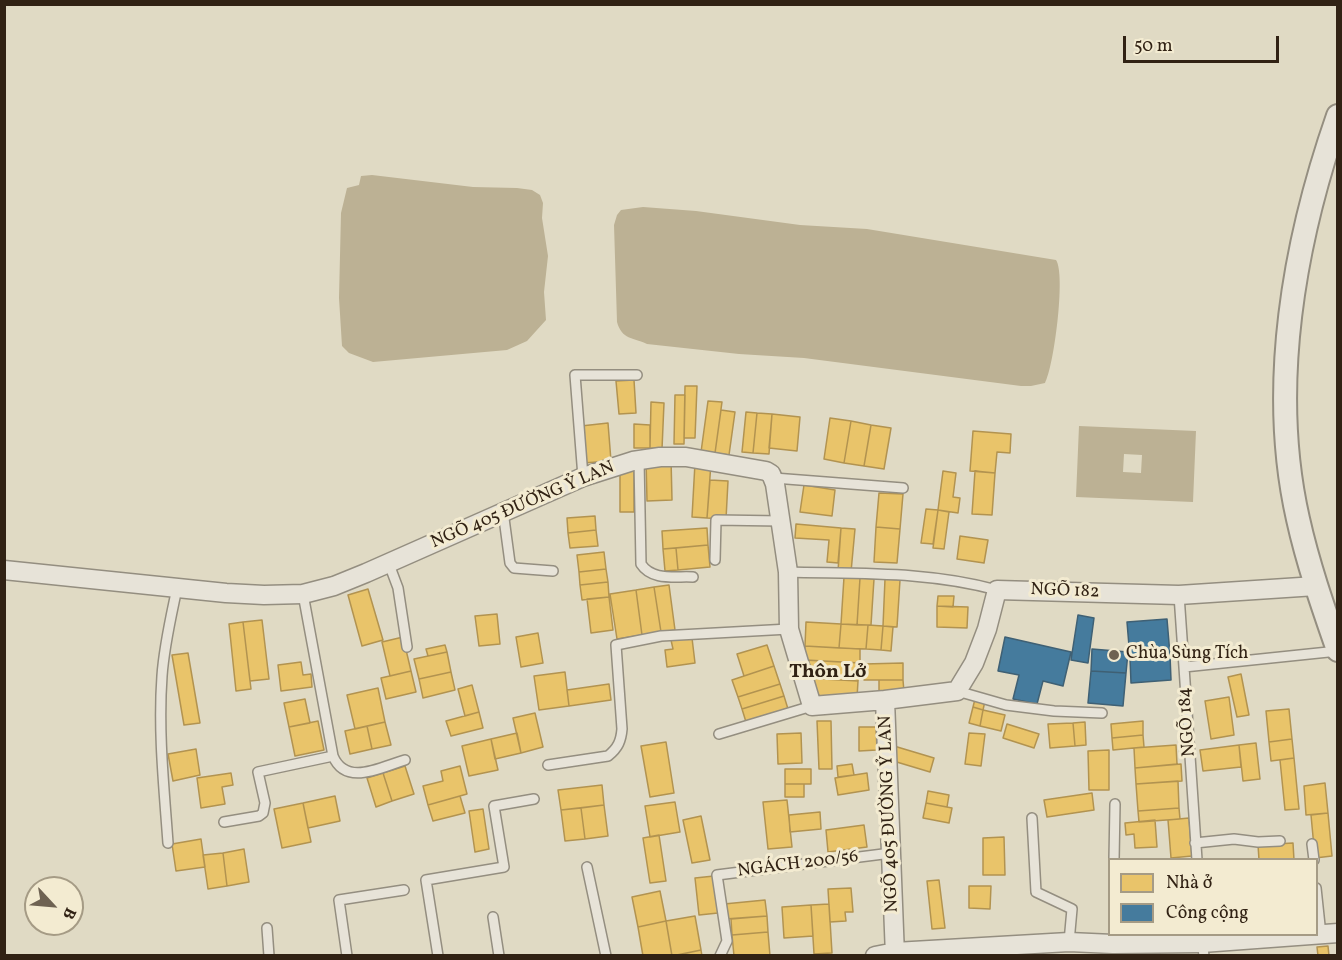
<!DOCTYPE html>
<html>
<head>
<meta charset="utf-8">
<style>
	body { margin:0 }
	#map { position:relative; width:1342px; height:960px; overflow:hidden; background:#e0dac4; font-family:Vollkorn,serif }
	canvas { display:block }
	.frame { position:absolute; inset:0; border:6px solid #312214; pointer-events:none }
	.legend { position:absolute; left:1108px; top:858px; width:210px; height:78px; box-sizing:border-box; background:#f3ebd1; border:2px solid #a59b85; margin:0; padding:8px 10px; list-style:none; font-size:18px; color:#312214 }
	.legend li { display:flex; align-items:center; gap:12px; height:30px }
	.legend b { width:30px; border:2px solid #a59b85 }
	.north { position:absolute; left:24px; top:876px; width:60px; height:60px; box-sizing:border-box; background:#f3ebd1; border:2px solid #a59b85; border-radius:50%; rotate:116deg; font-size:16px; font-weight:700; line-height:24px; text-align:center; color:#312214 }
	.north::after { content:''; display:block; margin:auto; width:21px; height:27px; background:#6e6252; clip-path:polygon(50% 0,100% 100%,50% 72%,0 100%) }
	.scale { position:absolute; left:1123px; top:36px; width:156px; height:27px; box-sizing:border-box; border:3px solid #312214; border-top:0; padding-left:8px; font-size:18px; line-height:21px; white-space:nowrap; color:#312214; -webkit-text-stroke:4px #f3ebd1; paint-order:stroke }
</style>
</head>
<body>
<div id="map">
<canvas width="1342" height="960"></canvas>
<div class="frame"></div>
<ul class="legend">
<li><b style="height:16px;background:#e9c46a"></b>Nhà ở</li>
<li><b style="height:16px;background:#457b9d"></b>Công cộng</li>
</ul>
<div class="north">B</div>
<div class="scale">50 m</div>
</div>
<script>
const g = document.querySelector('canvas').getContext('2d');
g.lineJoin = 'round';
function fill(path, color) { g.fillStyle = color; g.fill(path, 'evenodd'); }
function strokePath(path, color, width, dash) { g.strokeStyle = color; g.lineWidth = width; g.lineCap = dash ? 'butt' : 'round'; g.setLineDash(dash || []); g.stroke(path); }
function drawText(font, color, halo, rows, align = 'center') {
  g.font = font + ' Vollkorn,serif'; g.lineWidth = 6; g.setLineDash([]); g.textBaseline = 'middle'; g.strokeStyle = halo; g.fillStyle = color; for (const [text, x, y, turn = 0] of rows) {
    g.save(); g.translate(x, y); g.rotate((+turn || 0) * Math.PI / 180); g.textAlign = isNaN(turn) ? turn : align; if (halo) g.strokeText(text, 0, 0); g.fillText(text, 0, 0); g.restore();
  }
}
fill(new Path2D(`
	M372 175 473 187 517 188 532 190 540 195 543 203 542 218 548 256 544 292 546 320 527 341 507 350 373 362 349 353 342 346 339 298 341 213 347 188 359 185 361 176Z
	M643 207 696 211 800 225 867 229 1056 260C1066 274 1054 367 1045 383L1031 386H1021L804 358 739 354 647 344C633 337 622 340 617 322L614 225 617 215 621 210Z
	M1079 426 1196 431 1193 502 1076 497ZM1124 454 1142 455 1141 473 1123 472Z`), '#bcb194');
const homes = new Path2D(`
	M634 380 636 413 619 414 616 381Z
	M685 386H697L695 438H684Z
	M675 395H685L684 444H674Z
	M708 401 722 402 715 453 701 452Z
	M651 402 664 403 662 449 650 448Z
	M721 410 735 412 729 455 715 453Z
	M746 412 757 413 753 453 742 452Z
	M757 413 772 414 769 454 753 453Z
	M772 414 800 417 797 451 769 448Z
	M830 418 851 421 844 463 824 459Z
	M851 421 871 425 864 466 844 463Z
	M608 423 611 461 583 463 581 426Z
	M634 424 650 425V448H634Z
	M871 425 891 428 884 469 864 466Z
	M973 431 1011 434 1010 453 997 452 995 473 970 471Z
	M671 458 672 500 647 501 646 459Z
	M695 463H711L707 518 692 517Z
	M620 467H634V512H620Z
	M943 471 956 473 953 497 960 498 958 513 938 510Z
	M975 471 995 473 992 515 972 514Z
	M710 480 728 481 726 519 707 518Z
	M804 485 835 490 832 516 800 512Z
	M879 493 903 494 900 529 876 527Z
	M926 509 938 510 933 544 921 543Z
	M938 510 949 512 944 549 933 548Z
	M595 516 596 530 568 533 567 518Z
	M796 524 841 528 838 563 827 562 829 540 795 538Z
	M876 527 900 529 897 563 874 562Z
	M707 528 708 545 663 549 662 531Z
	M841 528 855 529 851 572 838 571Z
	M596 530 598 546 570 548 568 533Z
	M960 536 988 540 984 563 957 559Z
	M708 545 710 567 678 570 676 548Z
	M676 548 678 570 665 571 663 549Z
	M604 552 606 569 579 572 577 555Z
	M606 569 608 582 580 585 579 572Z
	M844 577 860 578 857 625 841 624Z
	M860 578 874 579 871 625H857Z
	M885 579 900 580 897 627 883 626Z
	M608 582 609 597 582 600 580 585Z
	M669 585 675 630 661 632 654 587Z
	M654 587 661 632 642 635 636 590Z
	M368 589 383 640 362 646 348 595Z
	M636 590 642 635 617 639 610 594Z
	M938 596H954L953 607 937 606Z
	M609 597 613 630 591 633 587 599Z
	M937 606 968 607 967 628 937 627Z
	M497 614 500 644 479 646 475 616Z
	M262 620 269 679 250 681 243 622Z
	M243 622 251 689 236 691 229 624Z
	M806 622 841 624 839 648 805 646Z
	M841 624 868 625 866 649 839 648Z
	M868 625 883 626 881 650 866 649Z
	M883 626 893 627 891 651 881 650Z
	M538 633 543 663 521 667 516 637Z
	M403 637 411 671 390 676 382 642Z
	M692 638 695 663 667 667 665 650 673 649 671 640Z
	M445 645 447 652 428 656 426 649Z
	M767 645 774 666 744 676 737 654Z
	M805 646 860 649V663L804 660Z
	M447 652 451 672 419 679 414 659Z
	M188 653 200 723 184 725 172 655Z
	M806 660 860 663 858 681 805 678Z
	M301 662 303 675 311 674 312 687 281 691 278 665Z
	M903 663V680H864V664Z
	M774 666 780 684 738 697 732 680Z
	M411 671 416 692 386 699 381 678Z
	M451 672 455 690 423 698 419 679Z
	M565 672 569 706 539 710 534 676Z
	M1241 674 1249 715 1237 717 1228 677Z
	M810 678 858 681 857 698 809 696Z
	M879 680H903L904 692H879Z
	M609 684 611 700 569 706 567 690Z
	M780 684 784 696 742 709 738 697Z
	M472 685 479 712 465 716 458 689Z
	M378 688 385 722 355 729 347 695Z
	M784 696 788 709 746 722 742 709Z
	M1229 697 1234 735 1211 739 1205 701Z
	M305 699 310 723 289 727 284 703Z
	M975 699 985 701 983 710 973 707Z
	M973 707 983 710 980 726 969 723Z
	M1289 709 1292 739 1269 742 1266 711Z
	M983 710 1005 715 1001 731 980 726Z
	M479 712 483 728 451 736 446 721Z
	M535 713 543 747 521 753 513 718Z
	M318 721 324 750 295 756 289 727Z
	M817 721H831L832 769H819Z
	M1143 721V735L1112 738 1111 724Z
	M385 722 391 745 372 749 367 726Z
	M1085 722 1086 745 1075 746 1073 723Z
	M1073 723 1075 746 1050 748 1048 724Z
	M1007 724 1039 734 1034 748 1003 738Z
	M367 726 372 749 350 754 345 731Z
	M859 727H876L877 750 859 751Z
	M517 733 521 753 495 759 491 739Z
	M801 733 802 763 778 764 777 734Z
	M969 733 985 734 981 766 965 764Z
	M1143 735 1144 747 1113 750 1112 738Z
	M491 739 498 770 469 776 462 746Z
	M1292 739 1294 758 1271 761 1269 742Z
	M666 742 674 793 650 797 641 746Z
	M1256 743 1260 779 1243 781 1239 745Z
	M1176 745 1177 764 1135 768 1134 748Z
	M1239 745 1241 767 1203 771 1200 750Z
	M894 746 934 758 930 772 890 760Z
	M196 749 200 775 173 781 168 754Z
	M1109 750V790H1089L1088 751Z
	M1294 758 1299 809 1285 810 1280 760Z
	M852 764 854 775 838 777 837 766Z
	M1181 764 1182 781 1136 784 1135 768Z
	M405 766 414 794 392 801 383 773Z
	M460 766 467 794 428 805 423 786 443 781 441 771Z
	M785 769H811V784H785Z
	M231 773 233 785 222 787 225 804 201 808 197 778Z
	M383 773 392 801 376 807 367 778Z
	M867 773 869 790 838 795 835 778Z
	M1178 781 1179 808 1138 811 1136 784Z
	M1325 783 1328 813 1306 815 1304 786Z
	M785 784H804V797H785Z
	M602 785 604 805 561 810 558 790Z
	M928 791 949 795 947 807 926 803Z
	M1092 793 1094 810 1047 817 1044 800Z
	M335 796 340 821 308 828 303 803Z
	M460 796 465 813 433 821 428 805Z
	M787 800 792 847 768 849 763 802Z
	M675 802 680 832 650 837 645 806Z
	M303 803 311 842 282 848 274 809Z
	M926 803 952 808 949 823 923 818Z
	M604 805 608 836 585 839 581 808Z
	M581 808 585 839 565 841 561 810Z
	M1179 808 1180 819 1139 822 1138 811Z
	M483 809 489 849 475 852 469 811Z
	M820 812 821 829 790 832 789 815Z
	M1328 813 1332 856 1315 858 1311 815Z
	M701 816 710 860 692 863 683 820Z
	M1189 818 1192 856 1171 858 1168 820Z
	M1155 820 1157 847 1135 848 1134 834 1126 835 1125 823Z
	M864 825 867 847 828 852 826 830Z
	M659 835 666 881 650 883 643 838Z
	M1004 837 1005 875H983V838Z
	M201 839 205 867 176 871 172 844Z
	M1293 843 1294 860H1259L1258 845Z
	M244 849 249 882 227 886 223 853Z
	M223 853 227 886 208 889 203 855Z
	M714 876 718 913 699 915 695 878Z
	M939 880 945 928 932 929 927 881Z
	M969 886H991L990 909 969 908Z
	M851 888 853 912H845L846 921 830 922 828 889Z
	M660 891 666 921 638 927 632 897Z
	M765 900 767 916 725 919 724 904Z
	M829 904 832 953 814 954 811 905Z
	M811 905 813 936 784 938 782 907Z
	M695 916 701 950 672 956 666 921Z
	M767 916 768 932 732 935 731 919Z
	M666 921 672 956H643L638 927Z
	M768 932 770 956H734L732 935Z
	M1328 946 1329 956H1318L1317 947Z
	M701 950 702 956H673Z`);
fill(homes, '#e9c46a');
strokePath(homes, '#b29350', 1.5);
const public = new Path2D(`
	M1078 615 1094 618 1088 663 1071 660Z
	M1167 619 1170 655 1130 658 1127 622Z
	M1005 637 1071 652 1063 686 1043 681 1037 704 1013 699 1019 675 998 671Z
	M1092 649 1128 652 1126 673 1091 671Z
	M1170 655 1171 680 1131 683 1130 658Z
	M1091 671 1126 673 1123 706 1088 703Z`);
fill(public, '#457b9d');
strokePath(public, '#3f6074', 1.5);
const service = new Path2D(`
	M639 460 641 564C652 581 675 576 693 577
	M583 477 575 375H637
	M774 478 903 488
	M503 511 510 563 514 568 553 571
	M715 560 716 520 781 521
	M389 564 398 588 407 647
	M788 572C858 574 929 571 997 590
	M303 594 333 756C346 787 381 767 405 760
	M1179 595 1184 667
	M957 691 1006 705 1054 711 1102 713
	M719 734 812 706
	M548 765 608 756C618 748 621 741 622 729L616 645 661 636 789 629
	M1032 818 1036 892 1072 909 1069 942
	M224 822 259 816 263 813 265 803 258 772 333 756
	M168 843C164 787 158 731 162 676 164 646 171 617 177 588
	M1195 843 1234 839 1258 842 1280 841
	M1312 844 1314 860
	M1114 860 1115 804
	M1197 860 1184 667 1338 651
	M587 867 606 956
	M1316 888 1321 935
	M493 917 499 956
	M267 928 269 956
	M1202 940 1204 956
	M347 956 339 900 404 890
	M438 956 426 880 504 867 494 806 534 799
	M720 956 727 941 717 875 891 853`);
const minor = new Path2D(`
	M4 570 226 593 264 595 303 594 334 586 366 573 583 477 633 461 660 457H686L766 471 771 474 775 484 788 572 789 629 812 706 885 700 895 956
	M885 700 957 691 974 663 987 629 997 590 1179 595 1316 586
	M875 956 895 952 1069 942 1113 944 1202 943 1338 933`);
const tertiary = new Path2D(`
	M1338 116C1294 242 1268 387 1298 519 1308 564 1323 607 1338 650`);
strokePath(service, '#948e80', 12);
strokePath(minor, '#948e80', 21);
strokePath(tertiary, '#948e80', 26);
strokePath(service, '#e7e3d8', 9);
strokePath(minor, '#e7e3d8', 18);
strokePath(tertiary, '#e7e3d8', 22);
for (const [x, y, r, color] of [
	[1114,655,6,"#6e6252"]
]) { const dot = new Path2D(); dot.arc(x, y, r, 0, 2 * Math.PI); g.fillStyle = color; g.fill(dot); strokePath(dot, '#f3ebd1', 2); }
drawText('18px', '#312214', '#f3ebd1', [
	["NGÕ 405 ĐƯỜNG Ỷ LAN",523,506,-23],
	["NGÕ 182",1065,592,2],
	["NGÕ 184",1188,722,-94],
	["NGÕ 405 ĐƯỜNG Ỷ LAN",890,814,-92],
	["NGÁCH 200/56",798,865,-7]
]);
drawText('18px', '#312214', '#f3ebd1', [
	["Chùa Sùng Tích",1126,655]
], 'left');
drawText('bold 20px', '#312214', '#f3ebd1', [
	["Thôn Lở",828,673]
]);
</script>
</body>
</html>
